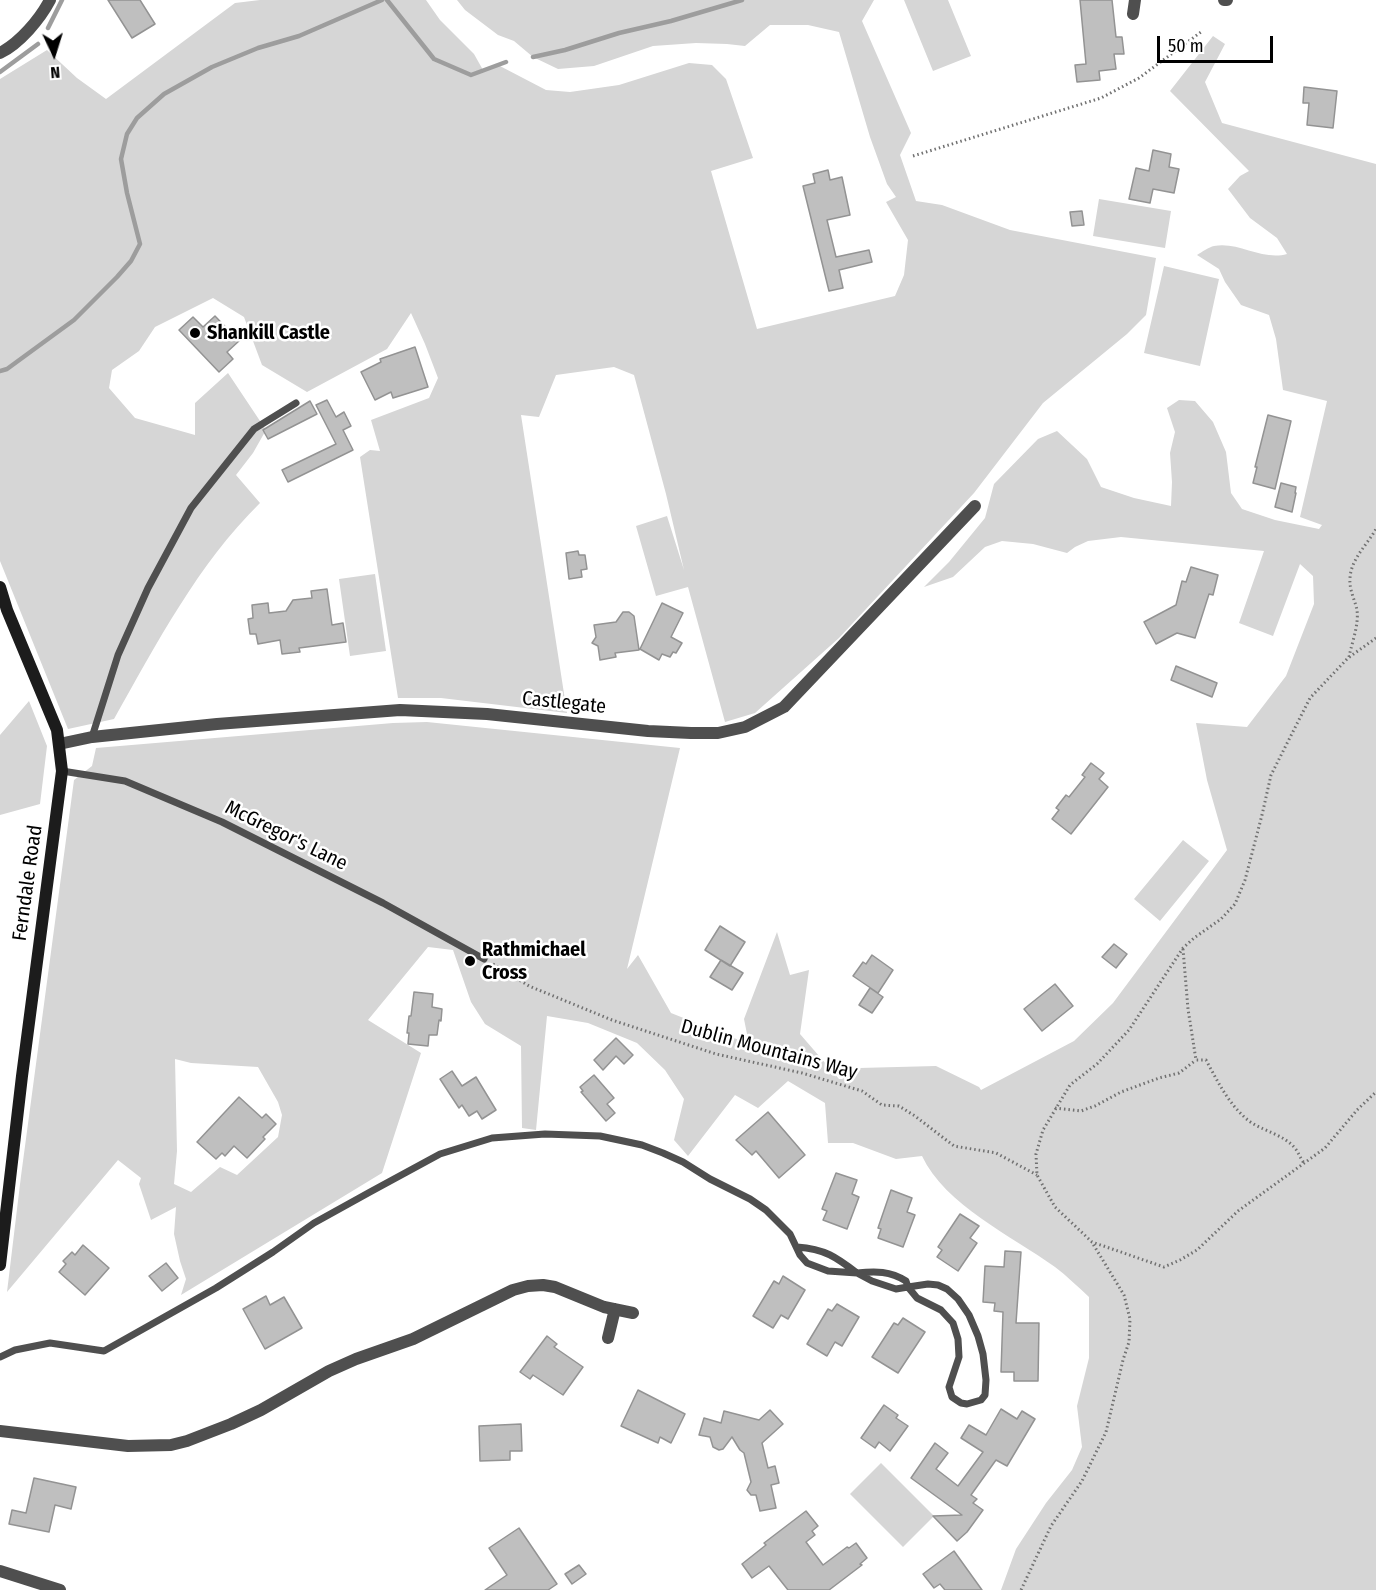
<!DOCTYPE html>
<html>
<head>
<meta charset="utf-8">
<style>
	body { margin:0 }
	#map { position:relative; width:1376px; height:1590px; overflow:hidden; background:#fff; font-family:"Fira Sans Condensed",sans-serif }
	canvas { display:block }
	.north { position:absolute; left:24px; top:24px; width:60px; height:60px; -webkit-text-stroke:4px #fff; paint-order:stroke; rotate:176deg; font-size:16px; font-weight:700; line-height:24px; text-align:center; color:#000 }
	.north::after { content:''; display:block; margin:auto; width:21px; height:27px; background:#000; clip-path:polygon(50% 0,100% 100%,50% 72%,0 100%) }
	.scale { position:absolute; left:1157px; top:36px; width:116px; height:27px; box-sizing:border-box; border:3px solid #000; border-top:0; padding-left:8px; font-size:18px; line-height:21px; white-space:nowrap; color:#000; -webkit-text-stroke:4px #fff; paint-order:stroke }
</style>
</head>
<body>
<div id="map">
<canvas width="1376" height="1590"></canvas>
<div class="north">N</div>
<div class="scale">50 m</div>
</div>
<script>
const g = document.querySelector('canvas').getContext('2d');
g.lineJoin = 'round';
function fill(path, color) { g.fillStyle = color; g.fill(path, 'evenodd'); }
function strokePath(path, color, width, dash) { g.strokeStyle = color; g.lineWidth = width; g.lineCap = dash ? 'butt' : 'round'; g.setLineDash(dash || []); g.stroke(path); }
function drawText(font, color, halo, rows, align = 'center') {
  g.font = font + ' "Fira Sans Condensed",sans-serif'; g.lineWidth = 5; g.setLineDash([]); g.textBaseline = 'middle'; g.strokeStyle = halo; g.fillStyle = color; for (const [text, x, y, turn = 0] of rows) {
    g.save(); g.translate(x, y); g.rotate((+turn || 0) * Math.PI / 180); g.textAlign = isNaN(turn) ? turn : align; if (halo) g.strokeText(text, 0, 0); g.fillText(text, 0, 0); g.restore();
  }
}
fill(new Path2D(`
	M260 0H426L440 20 474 54 483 70 498 65 546 90 570 92 619 85 689 63 712 65 726 79 753 158 711 171 757 329 895 296 904 275 908 240 886 202 896 197 887 184 870 137 839 32 808 25H770L745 46 727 44 696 43 653 46 594 66 558 69 533 57 514 41 498 35 465 10 457 0H874L862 21 911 133 900 155 916 201 942 205 1010 230 1156 258 1146 315 1127 334 1043 403 974 493 839 638 755 713 725 722 688 587 656 596 636 526 667 516 684 570 666 494 634 375 614 367 556 375 539 417 521 415 567 713 441 698H398L360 457 370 450 380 451 371 420 429 398 438 378 425 344 411 313 387 349 307 392 262 365 244 317 213 298 155 327 139 351 112 370 109 388 135 418 195 435V403L228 373 266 430 253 453 236 475 260 503C198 564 157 643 114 719L68 729 0 561V79L47 50 77 78 106 99 235 3Z
	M904 0H948L971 56 933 71Z
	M1213 36 1225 44 1205 82 1222 123 1376 164V1590H1001L1016 1549 1046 1503 1072 1470 1082 1447 1077 1406 1089 1358V1297C1078 1287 1067 1276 1055 1267 1012 1236 945 1205 922 1156L896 1159 853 1143H828L825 1103 788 1081 758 1108 735 1095 688 1156 674 1140 684 1099 665 1070 637 1043 588 1023 547 1016 536 1130 522 1128 521 1046 485 1024 471 1002 453 950 428 947 368 1020 421 1053 382 1173 181 1295 186 1279 180 1261 174 1234 176 1207 151 1220 139 1184 141 1178 118 1160 7 1292 21 1176 74 780 92 766 96 748 393 723 427 722 680 748 627 969 638 955 671 1013 749 1044 744 1019 777 932 790 975 809 970 800 1034 839 1079H842L859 1068 936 1066 979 1087 981 1090 1074 1041 1113 1003 1227 850 1207 780 1196 723 1247 727 1286 676 1314 604 1313 576 1300 564 1273 636 1239 623 1264 551 1121 537 1088 541 1075 547 1067 553 1033 544 1002 541 985 547 953 577 924 587 949 562 985 518 994 484 1038 439 1057 431 1087 459 1101 487 1134 498 1171 506 1172 482 1170 453 1175 432 1167 408 1179 400 1195 401 1213 422 1226 452 1231 493 1242 509 1275 520 1319 529 1322 525 1300 517 1327 401 1283 390 1276 339 1269 315 1241 305 1225 282 1219 269 1197 255C1202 252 1209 247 1214 246 1238 241 1262 261 1287 254L1277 238 1250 218 1228 189 1240 176 1249 171 1170 91ZM175 1059 191 1063 258 1067 278 1102 282 1115 278 1137 237 1175 220 1167 191 1192 174 1184 177 1151Z
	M1099 199 1171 211 1165 248 1093 236Z
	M1164 266 1219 279 1200 366 1144 353Z
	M375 574 386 651 350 656 339 579Z
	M29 701 47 746 40 804 0 815V735Z
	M1183 840 1209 861 1160 921 1134 899Z
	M881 1463 934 1516 903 1547 850 1494Z`), '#d6d6d6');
strokePath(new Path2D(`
	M387 0 434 59 471 75 506 62
	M48 28 62 0
	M533 57 565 50 619 33 671 21 742 0
	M0 72 38 44
	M0 371 7 369 74 320 117 277 131 261 140 244 127 193 121 159 127 134 137 118 164 94 212 67 258 48 299 36 382 0`), '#9d9d9d', 4.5);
const building = new Path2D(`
	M108 0H140L155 24 132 38Z
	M1080 0H1112L1116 37H1122L1124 54H1114L1116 69 1099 71 1100 80 1077 82 1075 65 1086 64Z
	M1304 87 1337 91 1333 128 1307 125 1309 103H1303Z
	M1153 150 1171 154 1169 167 1179 169 1174 193 1153 189 1150 203 1129 199 1136 168 1149 171Z
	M828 170 830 180 842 177 850 215 827 220 836 257 869 250 872 262 839 270 843 288 829 291 803 186 815 183 813 174Z
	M1082 211 1084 225 1072 226 1070 212Z
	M215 316 239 341 227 352 233 359 219 372 179 330 193 317 203 327Z
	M415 347 428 387 393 398 391 392 375 400 361 372 381 362 380 359Z
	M327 400 336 417 344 412 351 426 343 430 353 450 288 482 282 470 336 444 316 405Z
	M310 401 317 414 268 439 263 430Z
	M1268 415 1291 421 1275 489 1253 483 1257 467H1255Z
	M1281 483 1296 487 1295 493H1296L1292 512 1275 507Z
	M578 551 579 555H585L587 569 581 570 582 577 569 579 566 553Z
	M1191 567 1218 575 1213 595 1209 594 1195 638 1177 633 1156 644 1144 622 1176 605 1182 581 1186 582Z
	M327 589 332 625 343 623 346 642 299 648 300 652 282 654 280 640 258 644 256 634H250L248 619 253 618 252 605 268 603 269 613 286 611 293 600 312 598 311 591Z
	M662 603 683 613 671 637 682 643 676 653 673 652 670 657 662 654 659 660 640 649Z
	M623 612H629L634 616 639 650 615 653 616 657 600 660 598 646 592 643 596 637 594 625 616 622Z
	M1176 666 1217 683 1212 697 1171 680Z
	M1091 763 1104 773 1099 779 1108 787 1071 834 1052 819 1059 810 1056 808 1066 795 1069 797 1085 777 1082 775Z
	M720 926 745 942 730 966 705 950Z
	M1114 944 1127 954 1116 968 1102 957Z
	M872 955 893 970 878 993 853 976 863 962 866 964Z
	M721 960 743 973 732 990 710 977Z
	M1055 984 1073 1006 1042 1031 1024 1009Z
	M870 988 883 997 872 1013 859 1005Z
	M414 992 433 994 432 1007 442 1009 441 1021 439 1020 437 1035H429L428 1046 408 1044 409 1033H407L409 1016H411Z
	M616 1038 633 1055 624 1064 616 1056 603 1070 594 1060Z
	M452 1071 462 1086 476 1077 496 1110 482 1119 477 1111 469 1116 462 1105 459 1108 440 1079Z
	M594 1075 614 1098 607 1104 615 1113 606 1121 581 1092 583 1091 580 1087Z
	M239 1097 262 1118 266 1114 276 1124 263 1137 265 1139 247 1158 234 1146 225 1156 222 1153 216 1159 197 1142Z
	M768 1112 805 1155 779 1178 756 1151 752 1155 736 1140Z
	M836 1173 857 1180 852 1194 859 1197 847 1229 823 1220 827 1211 822 1209Z
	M891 1190 912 1198 907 1212 915 1215 903 1247 878 1238 881 1229 878 1228Z
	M960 1214 979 1226 970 1238 977 1243 958 1271 937 1257 942 1250 938 1247Z
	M83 1245 109 1268 85 1295 59 1272 66 1264 63 1261 72 1252 75 1255Z
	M1005 1251 1021 1252 1016 1323H1039L1038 1381H1014V1372H1001L1003 1312 994 1311 995 1303 983 1302 985 1266 1004 1267Z
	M166 1263 178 1278 162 1291 149 1276Z
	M783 1276 805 1290 788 1319 781 1315 773 1328 753 1316 774 1281 779 1284Z
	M266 1296 270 1305 284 1297 302 1328 265 1349 243 1309Z
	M837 1304 859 1317 842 1346 835 1342 827 1356 807 1344 828 1309 832 1311Z
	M903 1318 925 1332 898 1373 872 1357 894 1323 898 1325Z
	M547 1336 557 1344 554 1347 583 1367 563 1395 533 1375 530 1379 520 1372Z
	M638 1390 685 1414 671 1443 660 1437 658 1443 621 1426Z
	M884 1405 898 1415 896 1418 908 1426 890 1451 879 1442 875 1448 861 1438Z
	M1001 1409 1017 1419 1022 1411 1035 1419 1007 1466 996 1460 971 1495 977 1499 973 1503 983 1510 967 1532 957 1541 933 1516 962 1515 911 1478 935 1443 948 1453 936 1469 958 1486 983 1452 961 1438 969 1425 986 1435Z
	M770 1410 783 1424 762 1443 768 1468 775 1466 779 1483 771 1485 776 1508 760 1511 756 1495H751L747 1490 751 1482 744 1453 740 1450 732 1437 723 1449 719 1450 713 1447 710 1437 699 1435 704 1418 721 1423 724 1411 759 1420Z
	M521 1424 522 1451H510V1460L480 1461 479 1426Z
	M34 1478 76 1487 71 1509 55 1505 49 1532 9 1524 12 1510 26 1513Z
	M806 1511 818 1526 812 1531 815 1535 806 1542 823 1565 847 1547 849 1548 856 1543 867 1558 860 1564 862 1565 829 1590H788L769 1566 752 1578 742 1564 766 1545 764 1543Z
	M519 1528 557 1584 548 1590H485L507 1575 489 1548Z
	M954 1551 982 1590H945L940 1584 934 1588 923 1574Z
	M579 1565 586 1574 572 1584 565 1574Z`);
fill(building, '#bfbfbf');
strokePath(building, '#939393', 1.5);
strokePath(new Path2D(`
	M913 156 1101 98 1139 78 1201 32
	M1376 638 1348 658 1310 698 1271 775 1262 815 1245 880 1235 904 1221 919 1194 938 1183 948 1129 1030 1097 1064 1070 1085 1043 1130 1036 1154 1037 1175 1055 1207 1092 1242 1164 1267 1180 1260 1197 1250 1238 1211 1325 1148 1357 1110 1376 1092
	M1349 657C1352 642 1359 625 1357 610 1355 600 1349 590 1350 578 1351 559 1367 545 1376 529
	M1183 949 1188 1009 1196 1060H1206C1218 1082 1229 1105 1249 1121 1263 1131 1282 1134 1294 1147 1298 1151 1300 1158 1304 1163
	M493 964 529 986 612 1020 716 1054 802 1073 862 1091 882 1105 899 1106 915 1116 954 1146 996 1153 1037 1175
	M1055 1108 1081 1111 1095 1106 1121 1092 1159 1078 1179 1073 1196 1060
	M1021 1590 1051 1526 1082 1481 1106 1432 1123 1360 1129 1342 1130 1319 1124 1295 1093 1244`), '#717171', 3, [1.5, 3]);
strokePath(new Path2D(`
	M92 737 118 655 148 588 191 508 254 429 296 403
	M62 771 125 781 222 822 383 903 484 959
	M0 1357 15 1350 50 1343 104 1351 216 1288 273 1252 314 1223 370 1192 440 1154 492 1138 545 1134 600 1136 642 1145 663 1153 683 1162 710 1179 750 1199 766 1210 790 1234 800 1255 807 1263 828 1271 857 1273 872 1281 896 1289 908 1287 928 1284 938 1285 947 1289 958 1299 969 1315 978 1336 983 1354 986 1380 985 1395 981 1400 967 1404 961 1403 952 1397 949 1387 959 1357 958 1339 953 1323 941 1310 917 1298 908 1287 906 1281C890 1271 876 1271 857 1273 836 1257 825 1249 797 1247`), '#4f4f4f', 7);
strokePath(new Path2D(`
	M1224 0H1227
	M1133 14 1135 0
	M0 53C20 43 40 19 50 0
	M59 744 92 737 217 724 400 710 487 714 648 731 691 733H718L745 727 784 707 975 506
	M608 1338 615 1309
	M0 1431 128 1446 171 1445 187 1441 231 1424 261 1410 329 1371 356 1359 413 1339 513 1290 528 1286 543 1285 555 1287 604 1307 633 1313
	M0 1571 60 1590`), '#4f4f4f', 12);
strokePath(new Path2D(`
	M0 587 7 610 57 730 62 771 22 1076 0 1265`), '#1c1c1c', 12);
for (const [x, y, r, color] of [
	[195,333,6,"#000"],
	[470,961,6,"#000"]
]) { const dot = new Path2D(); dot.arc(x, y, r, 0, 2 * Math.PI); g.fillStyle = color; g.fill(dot); strokePath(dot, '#fff', 2); }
drawText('bold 20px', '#000', '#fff', [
	["Shankill Castle",207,333],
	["Rathmichael",482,950],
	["Cross",482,973]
], 'left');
drawText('20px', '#000', '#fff', [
	["Castlegate",564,703,6],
	["McGregor's Lane",286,836,26],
	["Ferndale Road",28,883,-82],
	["Dublin Mountains Way",769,1050,15]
]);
</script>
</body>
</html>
